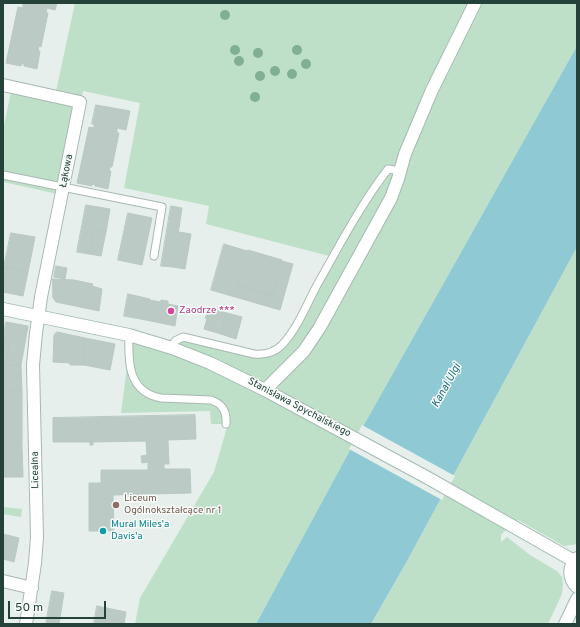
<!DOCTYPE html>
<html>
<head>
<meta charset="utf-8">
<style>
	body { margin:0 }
	#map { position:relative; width:580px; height:627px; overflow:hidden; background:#e6efeb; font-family:Overpass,sans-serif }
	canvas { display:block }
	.frame { position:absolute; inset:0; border:4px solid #24423a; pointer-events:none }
	.scale { position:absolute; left:8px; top:601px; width:98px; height:18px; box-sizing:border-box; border:2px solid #24423a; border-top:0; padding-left:5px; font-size:12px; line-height:14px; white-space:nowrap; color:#24423a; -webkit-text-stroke:3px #f7fbf9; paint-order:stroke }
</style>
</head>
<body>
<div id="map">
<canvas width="580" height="627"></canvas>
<div class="frame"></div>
<div class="scale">50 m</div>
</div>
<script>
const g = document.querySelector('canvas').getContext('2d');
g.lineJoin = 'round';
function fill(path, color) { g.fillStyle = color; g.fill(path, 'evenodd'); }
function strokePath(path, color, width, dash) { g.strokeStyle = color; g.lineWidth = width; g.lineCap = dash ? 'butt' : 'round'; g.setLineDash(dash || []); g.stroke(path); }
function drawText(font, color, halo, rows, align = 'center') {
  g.font = font + ' Overpass,sans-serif'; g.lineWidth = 3; g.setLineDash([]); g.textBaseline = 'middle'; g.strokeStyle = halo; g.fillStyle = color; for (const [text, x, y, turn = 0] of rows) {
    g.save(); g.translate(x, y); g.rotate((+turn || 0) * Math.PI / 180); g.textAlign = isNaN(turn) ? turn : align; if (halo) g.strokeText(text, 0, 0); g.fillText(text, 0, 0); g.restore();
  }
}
fill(new Path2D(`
	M75 3H577V46L356 439 256 624H135L140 598 214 472 228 424H211L210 411 121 413 128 359 129 335 171 348 183 337 262 355 281 345 333 257 206 224 209 206 124 188 140 103 83 91 62 195 3 182V130L12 87 55 96Z
	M577 247V544L564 546 518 520 510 525 501 535V542L507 537 530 555 557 571 562 577 563 584 562 594 548 624H371L407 561Z
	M3 507 22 509 21 517 3 514Z`), '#bfe0c8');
fill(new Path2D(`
	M577 46V247L407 561 371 624H256L356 439Z`), '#8ec9d4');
fill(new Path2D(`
	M362 425 455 476 442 500 349 449Z`), '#e6efeb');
const building = new Path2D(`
	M22 3H57L55 10 47 8 46 13H48L41 47 39 46 38 51H40L37 69 24 66V64H21V66L6 63 18 7 23 8V3Z
	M96 105 130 111 126 130 117 128V133H119L112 167H110L109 171H111L108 189 95 186V185L92 184V186L77 183 89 127 94 128V124H92Z
	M86 205 110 209 106 232 94 230 89 254 77 252Z
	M171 206 182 208 173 267 161 266Z
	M128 213 152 218 142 265 118 260Z
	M94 230 106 232 101 256 89 254Z
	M179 232 191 234 185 269 173 267Z
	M11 233 35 237 28 272 4 267Z
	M224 244 247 251 237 285 272 295 282 261 293 264 280 310 211 290Z
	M248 250 282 260 272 295 237 285Z
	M56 266 67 268 65 279 54 277Z
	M4 267 28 272 23 296 3 292V268Z
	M53 279 74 280 93 284 92 286 102 289 99 311 56 302 53 298Z
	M128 294 150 299 146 320 124 316Z
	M149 300 161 302V300L168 301V304L178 306 175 326 146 320Z
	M210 308 227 313 221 334 204 329 207 319 205 318 207 314 208 315Z
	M227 313 242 317 236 339 221 334Z
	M6 322 28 326 21 365 3 366V362H6L10 342 3 341Z
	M57 332 85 338 84 365H70V363L53 362 54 335Z
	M85 338 115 344 110 370 84 365Z
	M3 341 10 342 6 362H3Z
	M21 365 22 390 3 391V366Z
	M22 390V416H3V391Z
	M195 415 196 439 168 440 169 464H164V469H190L191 493 113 495 114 531H89V483H101V470H148V462L142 463 141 456 147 455 146 441 93 442V445H90V442H53V418Z
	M3 416H22V447H3Z
	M3 447H22L23 477H3Z
	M3 534 19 538 14 562 3 559Z
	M52 591 64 593 59 624H46Z
	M97 606 126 612 124 624H94Z`);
fill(building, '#bbcac4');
strokePath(building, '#b8c9c2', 1);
const lane = new Path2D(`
	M3 175 162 207 154 256
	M129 335C128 362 128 392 161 398L211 400C223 404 227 412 226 424
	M172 348 175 341 183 337 254 354C265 355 274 353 282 345 297 329 306 306 316 287 338 248 361 204 388 169L401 171`);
const street = new Path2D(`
	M3 85 80 102 41 297 36 333 33 365 37 537 35 563 26 624
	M265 390 304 351 320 327 391 198 398 179 405 154 432 90 475 3
	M3 581 32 588`);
const secondary = new Path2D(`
	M3 309 129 335 172 348 210 363 265 390 428 478 574 561
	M577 558C568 566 568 578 577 587
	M565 624 577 599`);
strokePath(lane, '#a8b8b2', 9);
strokePath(street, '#a8b8b2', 14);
strokePath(secondary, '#a4bbb3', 14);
strokePath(lane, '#fff', 7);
strokePath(street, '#fff', 12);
strokePath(secondary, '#fff', 12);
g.fillStyle = '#80af93';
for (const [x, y] of [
	[225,15],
	[235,50],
	[297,50],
	[258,53],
	[239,61],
	[306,64],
	[275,71],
	[292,74],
	[260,76],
	[255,97]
]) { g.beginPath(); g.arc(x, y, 5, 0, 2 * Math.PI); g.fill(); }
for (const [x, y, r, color] of [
	[171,311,4,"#d1479c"],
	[116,505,4,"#8d6e63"],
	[103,531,4,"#0f9aa8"]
]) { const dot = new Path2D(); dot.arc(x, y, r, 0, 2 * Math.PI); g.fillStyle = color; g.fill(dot); strokePath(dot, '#f7fbf9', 1.5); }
drawText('10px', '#24423a', '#f7fbf9', [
	["Łąkowa",67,171,-79],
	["Stanisława Spychalskiego",299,408,28],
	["Licealna",36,470,-91]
]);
drawText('10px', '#b23c85', '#f7fbf9', [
	["Zaodrze ***",179,311]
], 'left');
drawText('10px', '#785e54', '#f7fbf9', [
	["Liceum",124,499],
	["Ogólnokształcące nr 1",124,511]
], 'left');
drawText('10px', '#0d838f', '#f7fbf9', [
	["Mural Miles'a",111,525],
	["Davis'a",111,537]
], 'left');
drawText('italic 11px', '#1c6f80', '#f7fbf9', [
	["Kanał Ulgi",447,386,-61]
]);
</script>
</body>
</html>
